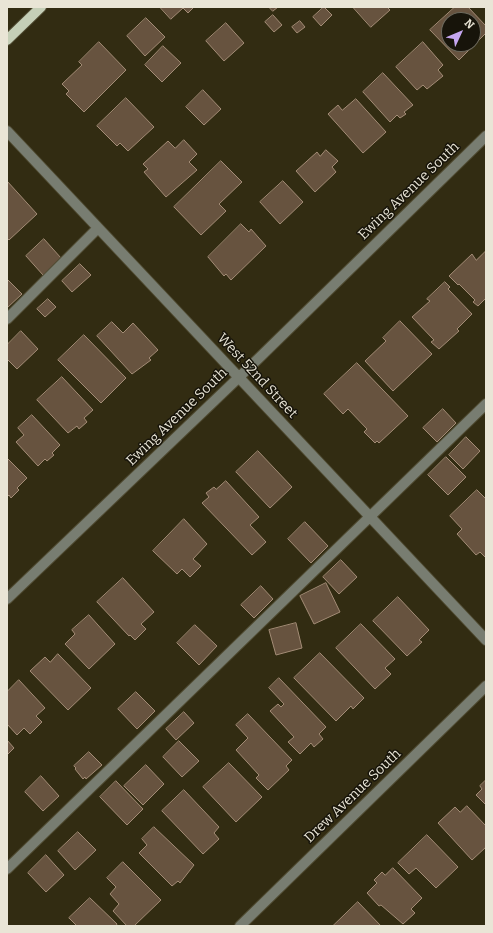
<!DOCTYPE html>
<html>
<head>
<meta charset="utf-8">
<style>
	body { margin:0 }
	#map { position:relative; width:493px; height:933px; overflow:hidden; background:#322c12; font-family:Bitter,serif }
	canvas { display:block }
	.frame { position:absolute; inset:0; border:8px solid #e9e5d6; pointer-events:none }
	.north { position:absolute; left:441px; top:12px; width:40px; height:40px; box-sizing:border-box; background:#17140a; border:1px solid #6b685c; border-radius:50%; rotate:46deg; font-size:11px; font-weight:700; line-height:16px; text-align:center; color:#e9e5d6 }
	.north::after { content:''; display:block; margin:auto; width:14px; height:18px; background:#c5a6f0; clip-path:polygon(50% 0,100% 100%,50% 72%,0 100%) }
</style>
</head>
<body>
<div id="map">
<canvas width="493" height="933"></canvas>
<div class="frame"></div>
<div class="north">N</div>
</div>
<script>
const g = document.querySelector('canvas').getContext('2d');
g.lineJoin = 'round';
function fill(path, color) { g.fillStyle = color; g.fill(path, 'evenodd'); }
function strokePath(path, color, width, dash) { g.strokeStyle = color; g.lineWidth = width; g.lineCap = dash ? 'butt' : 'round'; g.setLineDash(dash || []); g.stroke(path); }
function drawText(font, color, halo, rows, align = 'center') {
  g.font = font + ' Bitter,serif'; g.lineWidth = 3; g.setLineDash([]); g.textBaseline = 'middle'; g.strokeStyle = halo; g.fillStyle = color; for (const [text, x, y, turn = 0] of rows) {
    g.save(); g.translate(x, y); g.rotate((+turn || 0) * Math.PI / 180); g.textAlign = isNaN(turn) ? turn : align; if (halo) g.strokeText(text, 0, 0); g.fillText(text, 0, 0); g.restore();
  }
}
const building = new Path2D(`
	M160 7H194L188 13 183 8 171 19Z
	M269 7H278L273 11Z
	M324 7 332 15 321 26 313 17Z
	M353 7H387L390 10 371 27Z
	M455 7H468L486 26V33L459 60 430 30ZM449 20H473V44H449Z
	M273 15 282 25 274 32 265 22Z
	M146 18 165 37 145 56 127 36Z
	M300 21 305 27 297 33 292 27Z
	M226 23 244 43 224 61 206 41Z
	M99 42 126 70 84 112 66 94 69 91 62 84 82 65 79 62Z
	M423 42 443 65 438 70 443 76 427 89 423 85 417 90 396 67Z
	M163 46 181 63 162 82 145 65Z
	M383 73 413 105 404 112 406 114 400 118 397 115 390 122 363 92Z
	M203 90 221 109 204 125 186 107Z
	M126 98 154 127 128 151 120 143 117 146 97 126Z
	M356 99 386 132 363 153 328 114 338 105 342 110Z
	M184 140 197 154 189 162 197 170 166 197 144 172 148 169 143 164 168 141 175 148Z
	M326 150 338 161 332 167 336 172 315 192 296 171 317 152 320 156Z
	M221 161 242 182 219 204 226 211 201 235 174 207Z
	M7 181 37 214 9 240 7 238Z
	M283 181 303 202 280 224 260 202Z
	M241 224 249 232 251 229 266 246 231 280 226 274 224 276 208 257Z
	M44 239 61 258 43 275 26 256Z
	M486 251V298L478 306 473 302 475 300 459 284 458 285 449 276 472 254 476 260Z
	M80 264 91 275 72 292 62 281Z
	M7 279 22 294 7 308Z
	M445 282 450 287 448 289 472 314 457 329 459 331 439 349 431 342 434 340 412 317 430 301 427 299Z
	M48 299 56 307 45 317 37 309Z
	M400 321 432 354 393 391 365 361 386 341 383 338Z
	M112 322 123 333 133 323 158 350 149 358 151 360 132 374 97 336Z
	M21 331 38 349 17 369 7 359V345Z
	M84 335 126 378 101 403 58 360Z
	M357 363 408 416 379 443 377 441 375 443 364 432 367 429 348 409 343 414 324 394Z
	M62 377 93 410 84 418 87 422 79 429 77 426 68 433 37 400Z
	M443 409 456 423 437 442 423 428Z
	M32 415 60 445 52 453 54 455 47 461 45 459 38 466 16 442 24 435 18 428Z
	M466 437 480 451 463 469 449 455Z
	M258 451 292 487 270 508 236 472Z
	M446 457 466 477 448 495 428 475Z
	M7 458 27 478 17 488 19 490 11 498 9 495 7 497Z
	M226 481 259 517 250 525 266 542 252 555 202 503 209 497 206 493 214 487 216 489Z
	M477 490 486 499V558L480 552 476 555 457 534 462 529 450 516Z
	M184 519 207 544 193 559 201 566 190 577 182 569 177 574 153 551Z
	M305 522 328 546 311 563 288 539Z
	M341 560 357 577 339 594 323 577Z
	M123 578 154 612 141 624 146 629 135 640 130 635 129 636 97 602Z
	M326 583 340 612 314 624 300 596Z
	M261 586 273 599 254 618 241 605Z
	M398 597 429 630 419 640 422 642 407 656 373 621Z
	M89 615 115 644 89 669 65 644 75 634 72 630Z
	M296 623 302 648 276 655 269 630Z
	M361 624 395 659 385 668 391 674 375 689 336 648Z
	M195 625 217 646 199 665 177 643Z
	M320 653 364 698 353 709 351 706 336 721 294 678Z
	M58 654 91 688 68 710 30 671 45 657 50 662Z
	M279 678 326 727 319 734 323 739 314 747 311 743 300 754 288 742 294 737 270 711 278 704 281 707 284 704 269 688Z
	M19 680 45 708 36 716 42 722 30 734 24 728 17 735 7 724V692Z
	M136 692 155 711 137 729 118 709Z
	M184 712 194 723 176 740 166 729Z
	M248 714 292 760 286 766 289 770 268 790 256 778 259 775 236 750 248 738 236 725Z
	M7 740 14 748 7 755Z
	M179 741 199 761 182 777 163 757Z
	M89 752 102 765 86 779 85 777 83 779 75 769 76 768 74 766Z
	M229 763 262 797 236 822 203 787Z
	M146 765 164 784 143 805 124 786Z
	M41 776 59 796 43 811 25 792Z
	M486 780V805L476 795 482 789 480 786Z
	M116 781 143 809 127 825 100 797Z
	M184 790 219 827 214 833 219 839 203 854 162 811Z
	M467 806 486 826V847L472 860 438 823 455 807 460 812Z
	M154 827 194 865 180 883 178 881 172 886 139 853 147 845 142 839Z
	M78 832 96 850 75 870 58 851Z
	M427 835 458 867 436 888 416 868 409 874 398 863Z
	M46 855 64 875 46 892 28 873Z
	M123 862 161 900 134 926H127L113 911 119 904 110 894 116 887 107 878Z
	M393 868 422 898 411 909 415 913 403 924 381 905 379 906 367 893 377 883 374 880 382 872 385 875Z
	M90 898 117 924 116 926H77L69 918Z
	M358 902 381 926H333Z`);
fill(building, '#67533f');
strokePath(building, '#a38c76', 1);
const minor = new Path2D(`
	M7 131 486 640
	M7 319 98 228
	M7 599 258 359 486 136
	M7 869 486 404
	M240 926 486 686`);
const major = new Path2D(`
	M7 40 41 7`);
strokePath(minor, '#4f4a31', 12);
strokePath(major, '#4f4a31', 12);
strokePath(minor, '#787d71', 10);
strokePath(major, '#c5cfb7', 10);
drawText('14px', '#e9e5d6', '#17140a', [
	["Ewing Avenue South",409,191,-44],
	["West 52nd Street",257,376,47],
	["Ewing Avenue South",177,417,-44],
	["Drew Avenue South",353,796,-44]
]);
</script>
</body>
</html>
